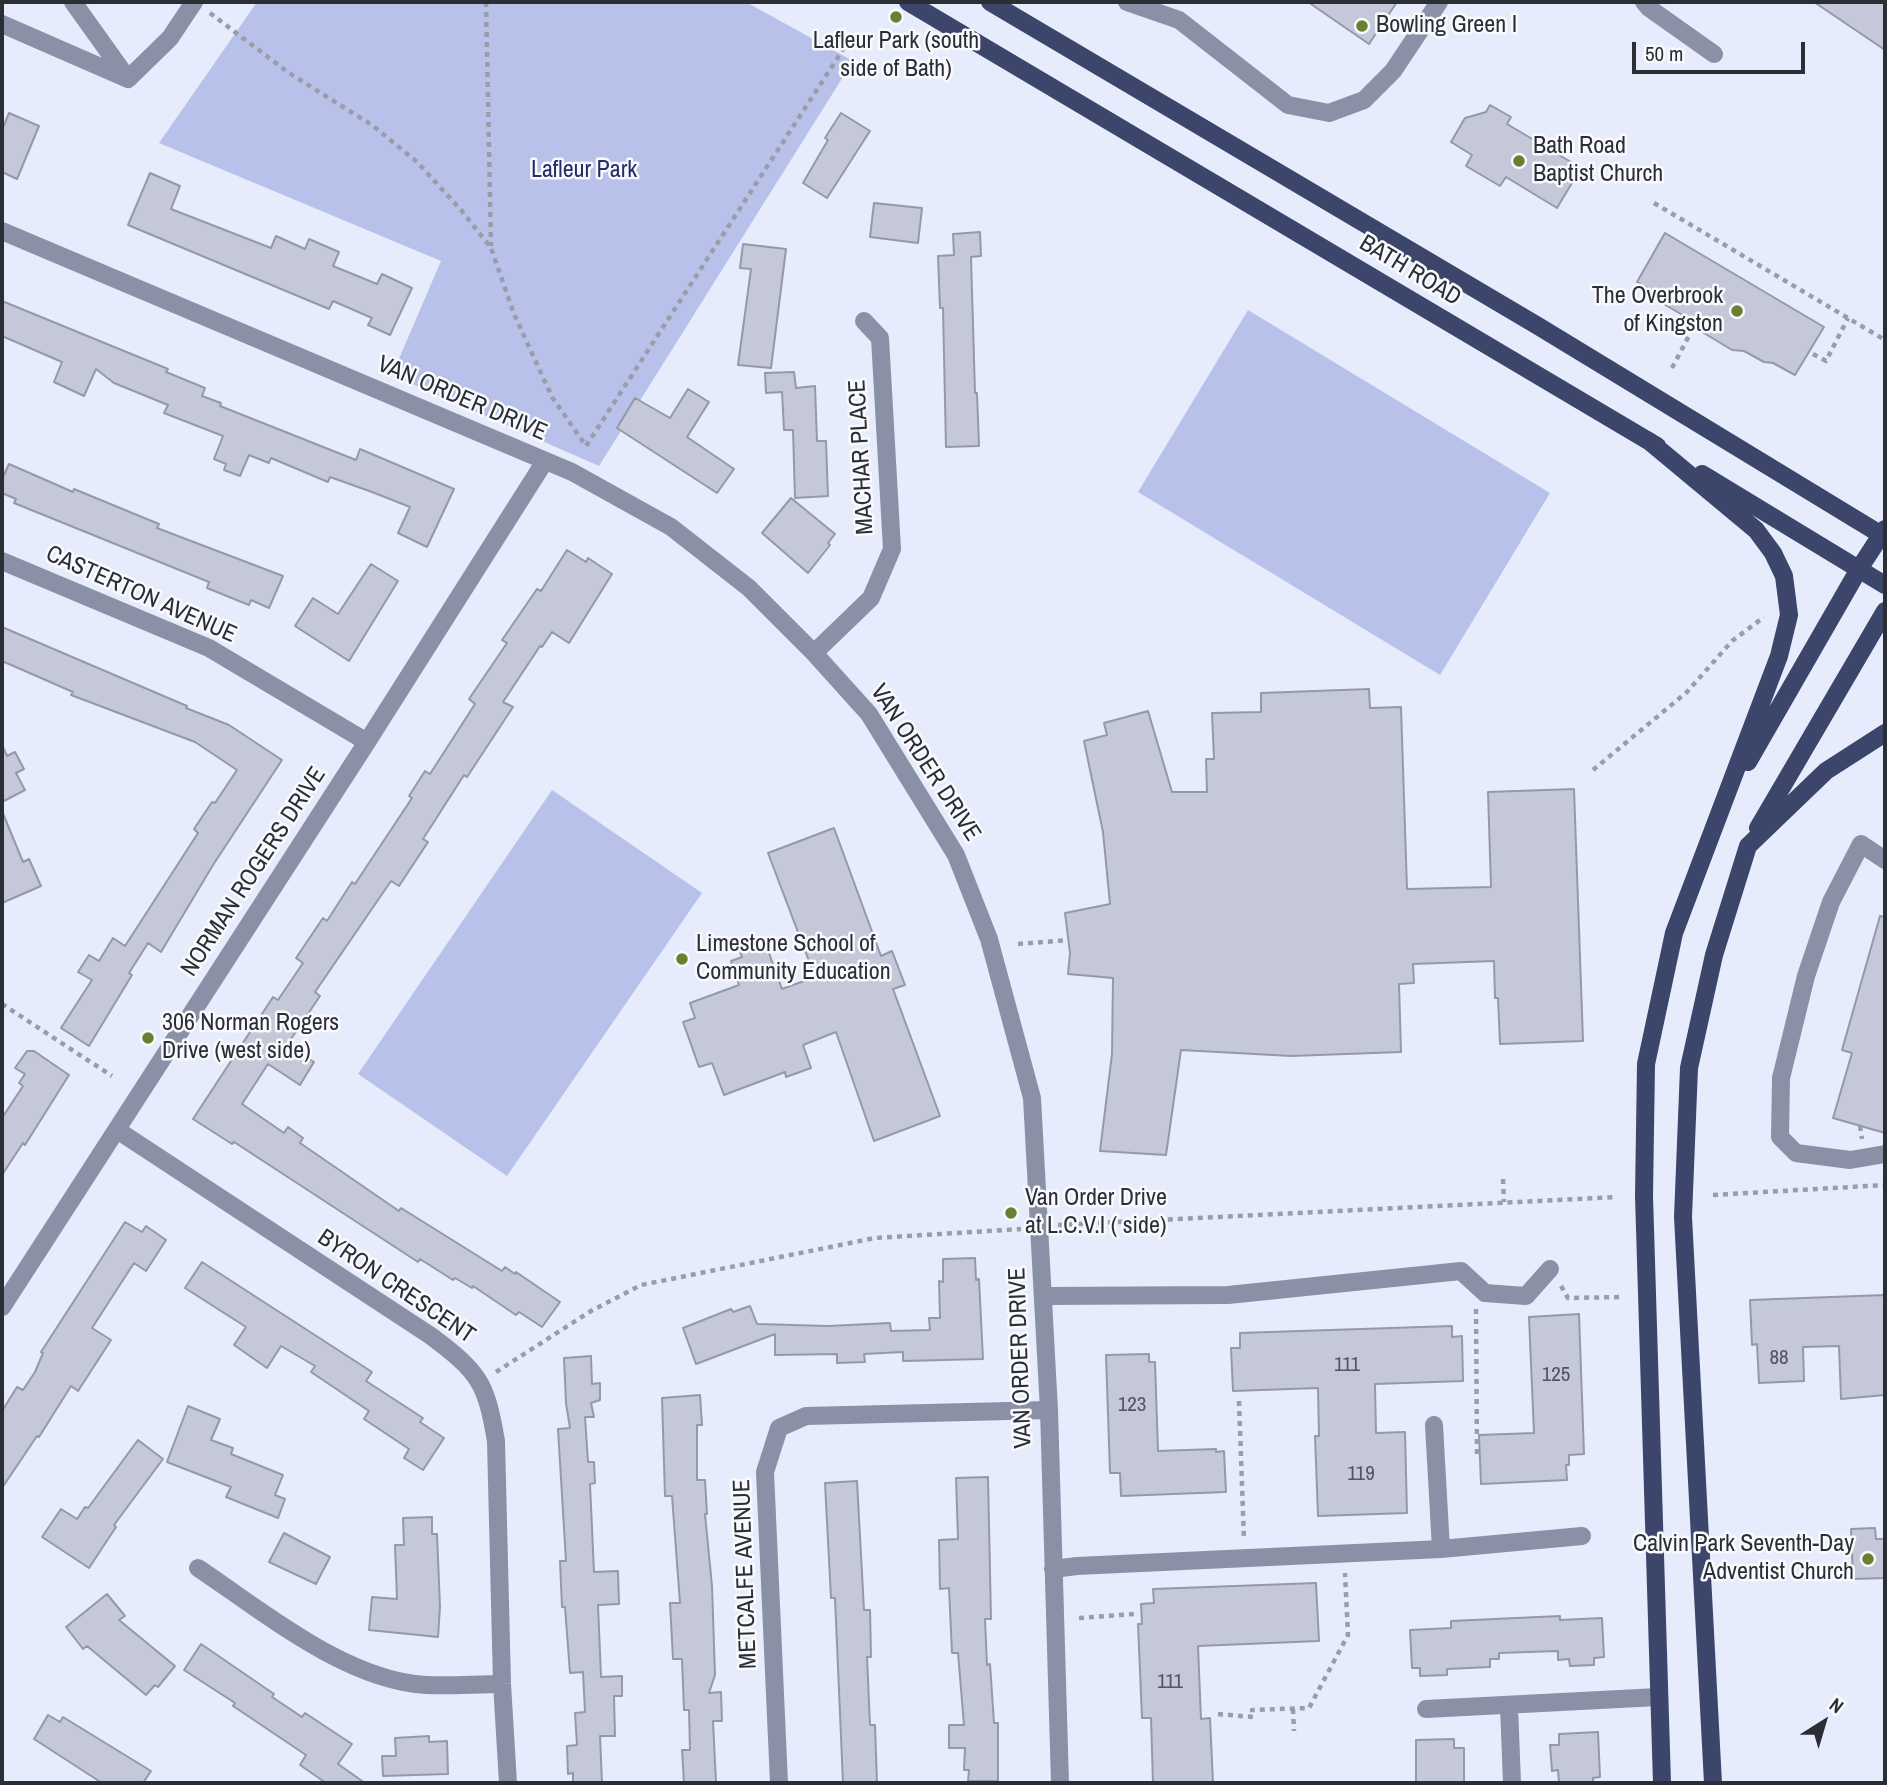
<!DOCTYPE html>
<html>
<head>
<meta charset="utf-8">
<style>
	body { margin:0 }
	#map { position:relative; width:1887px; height:1785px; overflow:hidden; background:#e7ecfd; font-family:"Archivo Narrow",sans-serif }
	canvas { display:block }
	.frame { position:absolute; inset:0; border:4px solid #2c2e35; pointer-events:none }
	.north { position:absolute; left:1789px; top:1687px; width:70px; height:70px; -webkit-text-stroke:5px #f9fafd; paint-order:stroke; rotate:37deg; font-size:19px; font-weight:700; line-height:28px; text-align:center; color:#2c2e35 }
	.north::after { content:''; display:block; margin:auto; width:24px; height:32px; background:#2c2e35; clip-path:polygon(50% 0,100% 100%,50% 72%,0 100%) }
	.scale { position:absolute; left:1632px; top:42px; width:173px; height:32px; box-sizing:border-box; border:4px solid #2c2e35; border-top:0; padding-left:9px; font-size:21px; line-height:24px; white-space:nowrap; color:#2c2e35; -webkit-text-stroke:5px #f9fafd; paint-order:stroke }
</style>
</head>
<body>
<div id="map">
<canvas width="1887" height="1785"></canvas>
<div class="frame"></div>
<div class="north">N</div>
<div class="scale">50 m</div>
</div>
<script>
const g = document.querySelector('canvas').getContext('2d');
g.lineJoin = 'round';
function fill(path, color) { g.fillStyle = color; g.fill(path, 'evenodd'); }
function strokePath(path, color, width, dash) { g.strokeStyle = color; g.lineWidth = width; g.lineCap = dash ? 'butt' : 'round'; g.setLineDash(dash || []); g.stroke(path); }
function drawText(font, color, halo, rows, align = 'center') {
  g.font = font + ' "Archivo Narrow",sans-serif'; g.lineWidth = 5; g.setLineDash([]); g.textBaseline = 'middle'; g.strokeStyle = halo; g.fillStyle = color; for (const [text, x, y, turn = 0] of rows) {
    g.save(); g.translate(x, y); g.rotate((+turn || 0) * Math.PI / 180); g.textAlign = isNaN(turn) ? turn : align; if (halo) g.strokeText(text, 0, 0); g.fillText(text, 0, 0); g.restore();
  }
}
fill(new Path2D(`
	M257 2H746L853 61 599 466 392 375 441 261 159 143Z
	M1248 310 1550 493 1440 675 1138 492Z
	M552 790 702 893 507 1176 358 1074Z`), '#b7c1e9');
const building = new Path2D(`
	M1308 2H1397L1369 44Z
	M1814 2H1885V50Z
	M1490 105 1511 117 1507 124 1581 168 1557 208 1506 177 1500 186 1466 166 1472 155 1451 142 1465 118 1486 112Z
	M9 113 39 126 17 179 2 172V130Z
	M841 113 870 131 827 198 803 183 828 140 825 138Z
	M150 173 180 186 171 209 271 248 276 236 305 249 309 239 339 252 333 266 377 284 382 274 412 288 390 335 368 325 372 318 333 301 329 309 128 225Z
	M874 203 922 208 918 243 870 237Z
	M980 232 981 256 971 257 975 393H977L979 446 946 447 943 308H940L938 256 954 255 953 234Z
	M1665 233 1824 327 1795 375 1773 363 1764 362 1744 351 1732 350 1689 324 1691 320 1662 303 1665 298 1637 282Z
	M743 244 786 249 771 368 738 365 751 269 740 268Z
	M2 301 168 369 166 372 205 388 202 396 221 403 220 406 356 460 360 449 454 489 427 547 398 533 410 507 372 492 330 477 328 482 271 458 269 463 249 455 240 476 224 470 226 464 214 459 223 436 164 413 168 405 114 383 96 369 84 396 54 382 62 362 2 336Z
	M794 372 796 388 815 386 817 441H826L828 496 795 498 793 430H784L782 392 766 393 765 373Z
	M688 389 709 402 687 437 734 469 717 493 617 428 635 398 670 418Z
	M9 464 73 492 74 489 159 524 157 528 283 576 269 608 251 600 249 605 207 588 209 582 14 503 16 499 2 493V479Z
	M791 498 835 534 828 543 830 545 808 573 762 533Z
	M567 550 586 562 588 558 612 574 569 643 552 632 542 647 540 646 503 702 513 707 467 777 464 775 423 839 428 842 399 886 391 881 315 992 320 996 287 1045 314 1062 300 1085 268 1064 242 1104 284 1133 288 1127 303 1138 300 1143 399 1211 401 1208 502 1271 505 1267 515 1274 516 1272 560 1302 542 1327 519 1312 516 1315 473 1286 472 1288 455 1278 453 1280 420 1259 418 1262 234 1142 232 1144 193 1119 273 997 278 1000 303 963 296 958 323 918 327 921 352 882 355 884 412 798 409 796 425 771 430 774 475 704 469 699 507 643 502 640 537 589 541 591Z
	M371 564 398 581 349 661 295 626 313 598 338 614Z
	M2 627 187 706 186 708 229 725 282 760 213 865 161 952 148 943 129 973 132 975 89 1046 61 1028 92 980 78 972 89 955 99 961 113 938 125 946 198 833 194 829 212 802 215 803 237 770 195 742 71 695 73 692 2 661Z
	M1369 689 1370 708 1401 707 1407 889 1491 887 1488 792 1574 789 1583 1041 1500 1044 1498 998H1495L1494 961 1413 964 1414 983 1399 984 1401 1052 1291 1056 1181 1050 1166 1155 1100 1151 1112 1054 1113 978 1068 974 1070 953 1065 913 1110 904 1103 832 1084 741 1107 735 1104 723 1148 711 1172 792H1207L1206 759H1214L1212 713 1261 712V693Z
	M2 745 7 756 15 752 24 769 16 773 25 790 2 802Z
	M2 811 23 862 29 859 41 886 2 903Z
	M834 828 881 956 892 951 905 985 893 989 940 1116 874 1141 836 1032 803 1045 811 1068 786 1077 785 1072 724 1095 712 1063 699 1067 683 1022 695 1018 690 1003 739 985 731 961 742 957 740 951 765 942 782 989 815 977 768 853Z
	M1880 916 1885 917V1133L1833 1118 1852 1053 1842 1050Z
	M27 1051H34L69 1075 25 1145 23 1143 2 1175V1118L23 1086 19 1083 25 1074 15 1068Z
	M125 1222 142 1232 146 1226 166 1240 146 1271 134 1263 92 1328 111 1340 78 1391 71 1386 39 1437 37 1436 2 1488V1411L17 1387 23 1390 35 1372 43 1353 41 1352Z
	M975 1258 976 1280 979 1279 983 1359 903 1361V1352L864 1354 865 1362 837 1363V1354L775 1355V1334L696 1364 683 1328 731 1309 733 1312 750 1306 757 1324 828 1326 890 1323 891 1331 930 1330 929 1318H940L939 1281 943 1282V1259Z
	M202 1262 372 1372 366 1381 423 1418 420 1422 444 1438 423 1470 404 1458 409 1449 364 1419 369 1411 311 1372 315 1366 281 1346 267 1368 234 1345 246 1327 185 1288Z
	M1885 1295V1395L1841 1399 1839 1346 1803 1347 1804 1381 1759 1383 1757 1344 1752 1345 1750 1300Z
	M1579 1314 1584 1454 1569 1455V1465H1566L1567 1480 1481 1484 1479 1435 1534 1433 1529 1317Z
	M1452 1326V1337L1462 1336 1463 1381 1375 1384 1376 1433 1405 1432 1407 1513 1318 1516 1315 1436H1319L1318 1388 1233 1391 1231 1348H1240V1333Z
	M1149 1354V1362H1155L1158 1451 1216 1449V1452L1224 1451 1226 1492 1121 1496 1120 1473H1110L1106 1355Z
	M591 1356 592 1384 600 1383V1400L591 1403 594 1417H585L588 1462H594L595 1483 590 1484 594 1572 618 1571 619 1604 598 1605 601 1677 622 1676V1696H614L615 1736H600L602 1783H573V1773L568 1774 567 1746 577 1745 575 1713 585 1712 583 1672 570 1673 565 1607H562L560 1561H566L558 1429 570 1428 566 1403 564 1358Z
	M700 1395 702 1425H697V1480H705L707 1514H705L712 1586 715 1675 709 1693 721 1692 722 1721H713L716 1783H684L682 1750H690L689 1710H684L682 1659H673L670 1603H680L672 1496H665L662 1398Z
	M188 1406 220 1419 211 1440 233 1448 231 1454 283 1475 275 1495 285 1499 278 1518 226 1497 231 1487 167 1462Z
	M138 1440 163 1459 114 1525 116 1527 89 1568 42 1537 61 1509 77 1519 85 1507 88 1508Z
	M988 1477 991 1619H985L987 1665 990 1664 994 1723H998V1781H968L969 1770H964L965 1748H949V1725H964L958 1653H952L949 1588 940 1589 939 1540 958 1539 956 1478Z
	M857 1481 864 1610H870L871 1657H867L870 1725H875L877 1783H843L835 1598H831L825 1483Z
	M432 1517V1534H437L440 1607 438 1637 369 1630 372 1597 397 1599 395 1545H404L403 1518Z
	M1875 1528 1876 1539H1885V1578L1853 1579 1851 1529Z
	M284 1533 330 1557 316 1584 269 1562Z
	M1316 1583 1319 1641 1198 1646 1201 1719 1210 1718 1213 1783H1153L1151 1718H1142L1138 1624H1142L1141 1604 1154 1603 1153 1589Z
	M107 1594 125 1616 119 1620 175 1666 158 1687 155 1685 146 1695 87 1646 83 1649 66 1627Z
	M1560 1616V1620L1602 1618 1604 1657 1594 1658V1665L1570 1666 1569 1659 1558 1660V1651L1499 1653V1659H1490V1667L1447 1669V1675L1420 1676V1668H1412L1410 1630 1451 1628V1621Z
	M201 1644 274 1694 272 1697 302 1717 305 1713 352 1744 338 1764 365 1783H326L300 1765 306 1755 233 1706 235 1703 184 1670Z
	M48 1715 60 1722 63 1717 151 1771 143 1783H102L34 1739Z
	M1598 1732 1600 1777 1593 1778V1783H1559L1558 1770 1552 1771 1550 1745H1559V1734Z
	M429 1736V1742L447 1741 448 1774 383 1776 382 1756H396L395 1738Z
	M1454 1739V1748H1464V1783H1416V1740Z`);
fill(building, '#c4c8d9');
strokePath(building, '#9499a8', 2);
strokePath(new Path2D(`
	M486 2 491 246
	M210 13 289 73 372 125 417 162 461 210 491 248 514 314 552 397 586 446 853 34
	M1654 203 1885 340
	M1813 354 1826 361 1848 318
	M1672 368 1691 332
	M1593 770 1687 692 1732 641 1764 617
	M1018 944 1069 940
	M2 1004 112 1076
	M1860 1126 1862 1139
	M1503 1179 1504 1202
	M1713 1195 1885 1185
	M1058 1225 1616 1197
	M1561 1286 1568 1298 1623 1297
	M1476 1309 1477 1457
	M496 1372 591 1311 641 1285 875 1238 1021 1229
	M1239 1401 1244 1540
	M1079 1618 1134 1614
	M1293 1709 1294 1731
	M1218 1714 1253 1717 1252 1710 1309 1708 1348 1635 1345 1573`), '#999daa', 4.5, [5, 5]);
strokePath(new Path2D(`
	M73 2 128 79
	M1127 2 1179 20 1288 105 1329 113 1364 100 1393 71 1439 2
	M1644 2 1649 8 1714 54
	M2 24 128 79 170 38 194 2
	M2 231 572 472 671 527 749 588 814 653 869 714 956 855 989 939 1032 1098 1049 1410 1060 1783
	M2 561 209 648 367 742
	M814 653 871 598 892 549 880 338 864 321
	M1885 860 1861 844 1831 902 1806 976 1781 1078 1780 1137 1796 1153 1850 1160 1885 1154
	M117 1130 431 1336C479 1372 486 1382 496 1441L502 1684 508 1783
	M1043 1296 1228 1295 1461 1271 1485 1293 1526 1296 1550 1269
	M2 1307 367 742 545 461
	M1434 1425 1441 1549
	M198 1568C264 1612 345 1680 426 1685 451 1686 477 1684 502 1684
	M1053 1569 1077 1566 1441 1549 1582 1536
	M1509 1706 1512 1783
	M1426 1709 1658 1697
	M779 1783 765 1472 779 1428 806 1416 1049 1410`), '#8a90a6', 18);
strokePath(new Path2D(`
	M908 2 1657 446
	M990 2 1538 326 1885 537
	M1649 441 1756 530 1773 553 1784 576 1789 615 1779 656 1674 933 1646 1064 1644 1196 1662 1783
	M1702 474 1885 585
	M1748 762 1859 569 1885 529
	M1758 828 1885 611
	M1713 1783 1683 1217 1689 1068 1714 955 1748 846 1826 771 1885 733`), '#3c456a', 18);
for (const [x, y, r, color] of [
	[896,17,7,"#698031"],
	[1362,26,7,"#698031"],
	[1519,161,7,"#698031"],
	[1737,311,7,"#698031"],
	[682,959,7,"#698031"],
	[148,1038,7,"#698031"],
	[1011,1213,7,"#698031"],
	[1868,1559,7,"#698031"]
]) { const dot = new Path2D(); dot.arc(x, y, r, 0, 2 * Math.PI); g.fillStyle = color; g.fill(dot); strokePath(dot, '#f9fafd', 2.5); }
drawText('21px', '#52545e', null, [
	["88",1779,1358],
	["111",1347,1365],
	["125",1556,1375],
	["123",1132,1405],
	["119",1361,1474],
	["111",1170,1682]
]);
drawText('24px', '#2c2e35', '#f9fafd', [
	["Bowling Green I",1376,26],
	["Lafleur Park (south",896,42,"center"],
	["side of Bath)",896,70,"center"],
	["Bath Road",1533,147],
	["Baptist Church",1533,175],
	["The Overbrook",1723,297,"right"],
	["of Kingston",1723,325,"right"],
	["Limestone School of",696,945],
	["Community Education",696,973],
	["306 Norman Rogers",162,1024],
	["Drive (west side)",162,1052],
	["Van Order Drive",1025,1199],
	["at L.C.V.I ( side)",1025,1227],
	["Calvin Park Seventh-Day",1854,1545,"right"],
	["Adventist Church",1854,1573,"right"]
], 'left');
drawText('24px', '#252d69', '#f9fafd', [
	["Lafleur Park",584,171]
]);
drawText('24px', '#2c2e35', '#f9fafd', [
	["BATH ROAD",1410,271,31],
	["VAN ORDER DRIVE",462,399,23],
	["MACHAR PLACE",862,457,-93],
	["CASTERTON AVENUE",141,595,24],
	["VAN ORDER DRIVE",925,763,57],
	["NORMAN ROGERS DRIVE",254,872,-57],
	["BYRON CRESCENT",396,1287,34],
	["VAN ORDER DRIVE",1021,1358,-92],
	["METCALFE AVENUE",746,1574,-92]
]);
</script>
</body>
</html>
